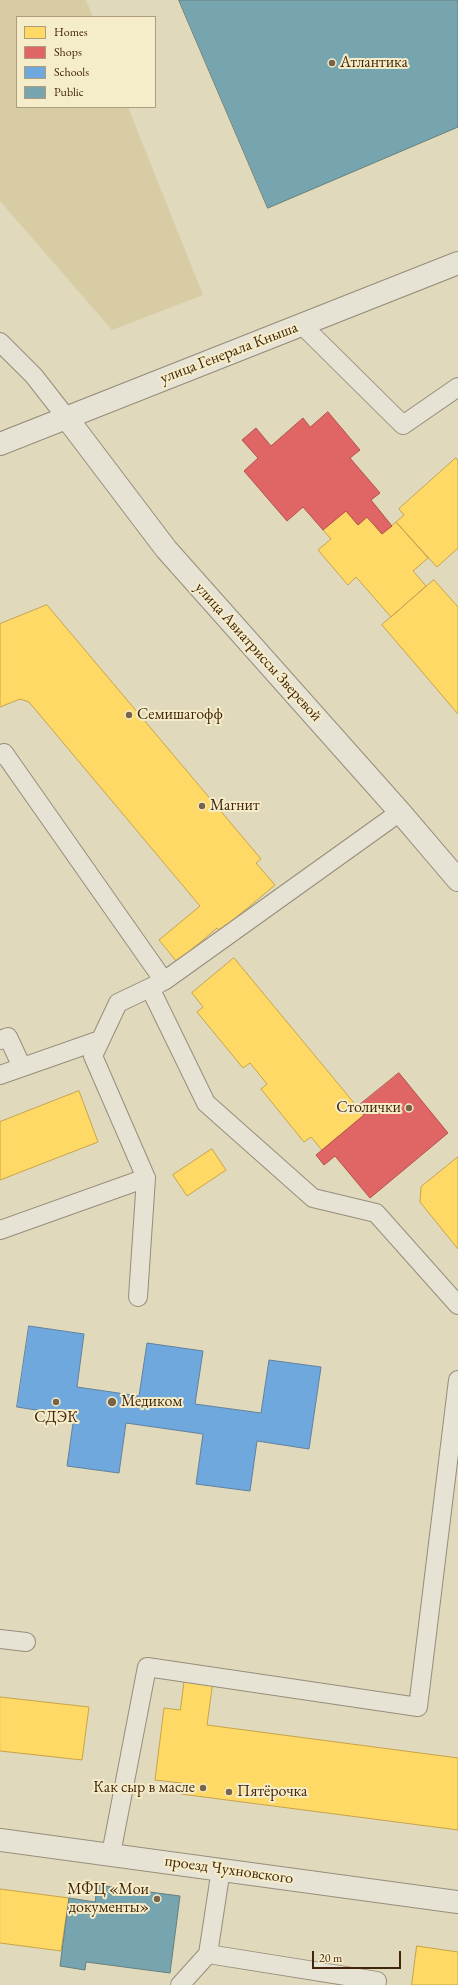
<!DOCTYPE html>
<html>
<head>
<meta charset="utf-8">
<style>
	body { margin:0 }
	#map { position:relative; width:458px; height:1985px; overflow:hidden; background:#e0d9bc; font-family:"EB Garamond",serif }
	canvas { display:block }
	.legend { position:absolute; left:16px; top:16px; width:140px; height:92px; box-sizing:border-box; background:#f5ecca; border:1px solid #ae9c7d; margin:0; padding:5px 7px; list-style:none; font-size:12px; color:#432509 }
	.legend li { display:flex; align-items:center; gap:8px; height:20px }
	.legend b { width:20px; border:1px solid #ae9c7d }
	.scale { position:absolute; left:312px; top:1951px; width:89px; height:18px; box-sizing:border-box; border:2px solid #432509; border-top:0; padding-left:5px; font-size:12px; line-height:14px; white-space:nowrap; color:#432509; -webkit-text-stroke:3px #f5ecca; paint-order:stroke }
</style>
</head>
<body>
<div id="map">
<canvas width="458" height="1985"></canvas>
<ul class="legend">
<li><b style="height:11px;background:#ffd966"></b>Homes</li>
<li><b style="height:11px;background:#e06666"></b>Shops</li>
<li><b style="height:11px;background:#6fa8dc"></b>Schools</li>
<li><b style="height:11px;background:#76a5af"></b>Public</li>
</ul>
<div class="scale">20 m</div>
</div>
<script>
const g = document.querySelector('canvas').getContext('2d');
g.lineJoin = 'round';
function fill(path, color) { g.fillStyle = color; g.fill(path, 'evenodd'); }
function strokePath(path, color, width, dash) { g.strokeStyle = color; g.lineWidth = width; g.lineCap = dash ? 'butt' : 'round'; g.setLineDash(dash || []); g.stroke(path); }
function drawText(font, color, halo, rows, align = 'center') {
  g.font = font + ' "EB Garamond",serif'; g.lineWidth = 4; g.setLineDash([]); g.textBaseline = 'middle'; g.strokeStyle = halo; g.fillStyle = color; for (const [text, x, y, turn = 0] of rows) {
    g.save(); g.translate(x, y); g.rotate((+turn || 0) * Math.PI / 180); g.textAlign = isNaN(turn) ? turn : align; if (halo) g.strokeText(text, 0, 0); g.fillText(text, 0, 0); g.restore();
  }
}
fill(new Path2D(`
	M0 0H86L93 17H17V107H128L203 295 112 330 0 201Z`), '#d8cca4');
const homes = new Path2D(`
	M456 458 458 461V548L437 567 396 522 404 515 399 509Z
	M346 511 358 525 367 517 382 534 396 522 428 558 413 571 426 586 391 617 356 577 348 585 318 550 331 539 323 530Z
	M434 580 458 607V714L382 625Z
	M47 605 261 859 256 863 275 885 220 931 217 928 177 962 159 940 200 906 29 702 20 699 0 707V624Z
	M234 958 364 1115 322 1150 311 1137 304 1142 261 1089 267 1084 250 1063 243 1068 197 1012 203 1007 192 993Z
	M79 1091 98 1142 0 1180V1122Z
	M212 1149 226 1170 187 1196 173 1175Z
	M458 1157V1249L420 1202 421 1187Z
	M185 1677 213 1681 207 1725 458 1758V1830L181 1794 182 1783 155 1780 164 1708 180 1710Z
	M0 1697 89 1707 82 1760 0 1751Z
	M0 1889 69 1898 61 1951 0 1943Z
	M417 1946 458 1952V1985H412Z`);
fill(homes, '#ffd966');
strokePath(homes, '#c7a34a', 1);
const shops = new Path2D(`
	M328 412 360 450 350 458 380 493 371 500 392 526 382 534 367 517 358 525 346 511 323 530 303 507 287 521 244 471 258 458 242 440 256 428 271 446 303 418 310 427Z
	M399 1073 448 1133 370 1198 335 1156 324 1165 316 1155 364 1115 357 1107Z`);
fill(shops, '#e06666');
strokePath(shops, '#b1524a', 1);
const schools = new Path2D(`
	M29 1326 84 1334 77 1387 139 1396 147 1343 203 1351 195 1404 261 1413 269 1360 321 1367 309 1449 257 1441 250 1491 196 1484 203 1434 126 1423 119 1473 67 1466 74 1416 17 1407Z`);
fill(schools, '#6fa8dc');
strokePath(schools, '#62819d', 1);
const public = new Path2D(`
	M179 0H458V127L268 208Z
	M97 1885 180 1896 170 1973 86 1962 85 1970 60 1966 69 1898 95 1902Z`);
fill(public, '#76a5af');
strokePath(public, '#677f7d', 1);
const service = new Path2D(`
	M302 325 403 425 458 387
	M0 342 34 376 66 417
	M0 755 4 753 164 981 400 812
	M150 988 206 1103 313 1198 376 1213 458 1305
	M0 1040 8 1037 22 1067
	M0 1075 100 1040
	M0 1230 146 1178 93 1056 118 1003 160 983
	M138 1297 146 1178
	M0 1639 26 1642
	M111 1854 147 1667 418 1707 458 1380
	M221 1869 208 1954 377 1981
	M180 1985 208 1954`);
const minor = new Path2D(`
	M0 1840 458 1902`);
const tertiary = new Path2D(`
	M66 417 166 549 400 812 458 880
	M0 444 458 263`);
strokePath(service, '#968e7b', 20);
strokePath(minor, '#968e7b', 24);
strokePath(tertiary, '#968e7b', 24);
strokePath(service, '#e6e2d4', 18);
strokePath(minor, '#e6e2d4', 22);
strokePath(tertiary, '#e6e2d4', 22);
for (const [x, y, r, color] of [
	[332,63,4,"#7a6448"],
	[129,715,4,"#7a6448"],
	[202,806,4,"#7a6448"],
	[409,1108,4,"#7a6448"],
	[56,1402,4,"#7a6448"],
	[112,1402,5,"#7a6448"],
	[203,1788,4,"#7a6448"],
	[229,1792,4,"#7a6448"],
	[157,1899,4,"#7a6448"]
]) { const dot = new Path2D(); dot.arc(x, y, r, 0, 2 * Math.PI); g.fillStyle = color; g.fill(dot); strokePath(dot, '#f5ecca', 1.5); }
drawText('16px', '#432509', '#f5ecca', [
	["Атлантика",340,63],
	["Семишагофф",137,715],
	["Магнит",210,806],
	["Столички",401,1108,"right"],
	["Медиком",121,1402],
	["СДЭК",56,1418,"center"],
	["Как сыр в масле",195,1788,"right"],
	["Пятёрочка",237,1792],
	["МФЦ «Мои",149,1890,"right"],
	["документы»",149,1908,"right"]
], 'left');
drawText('16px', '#432509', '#f5ecca', [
	["улица Генерала Кныша",229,353,-21],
	["улица Авиатриссы Зверевой",258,652,48],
	["проезд Чухновского",229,1870,8]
]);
</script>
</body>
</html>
